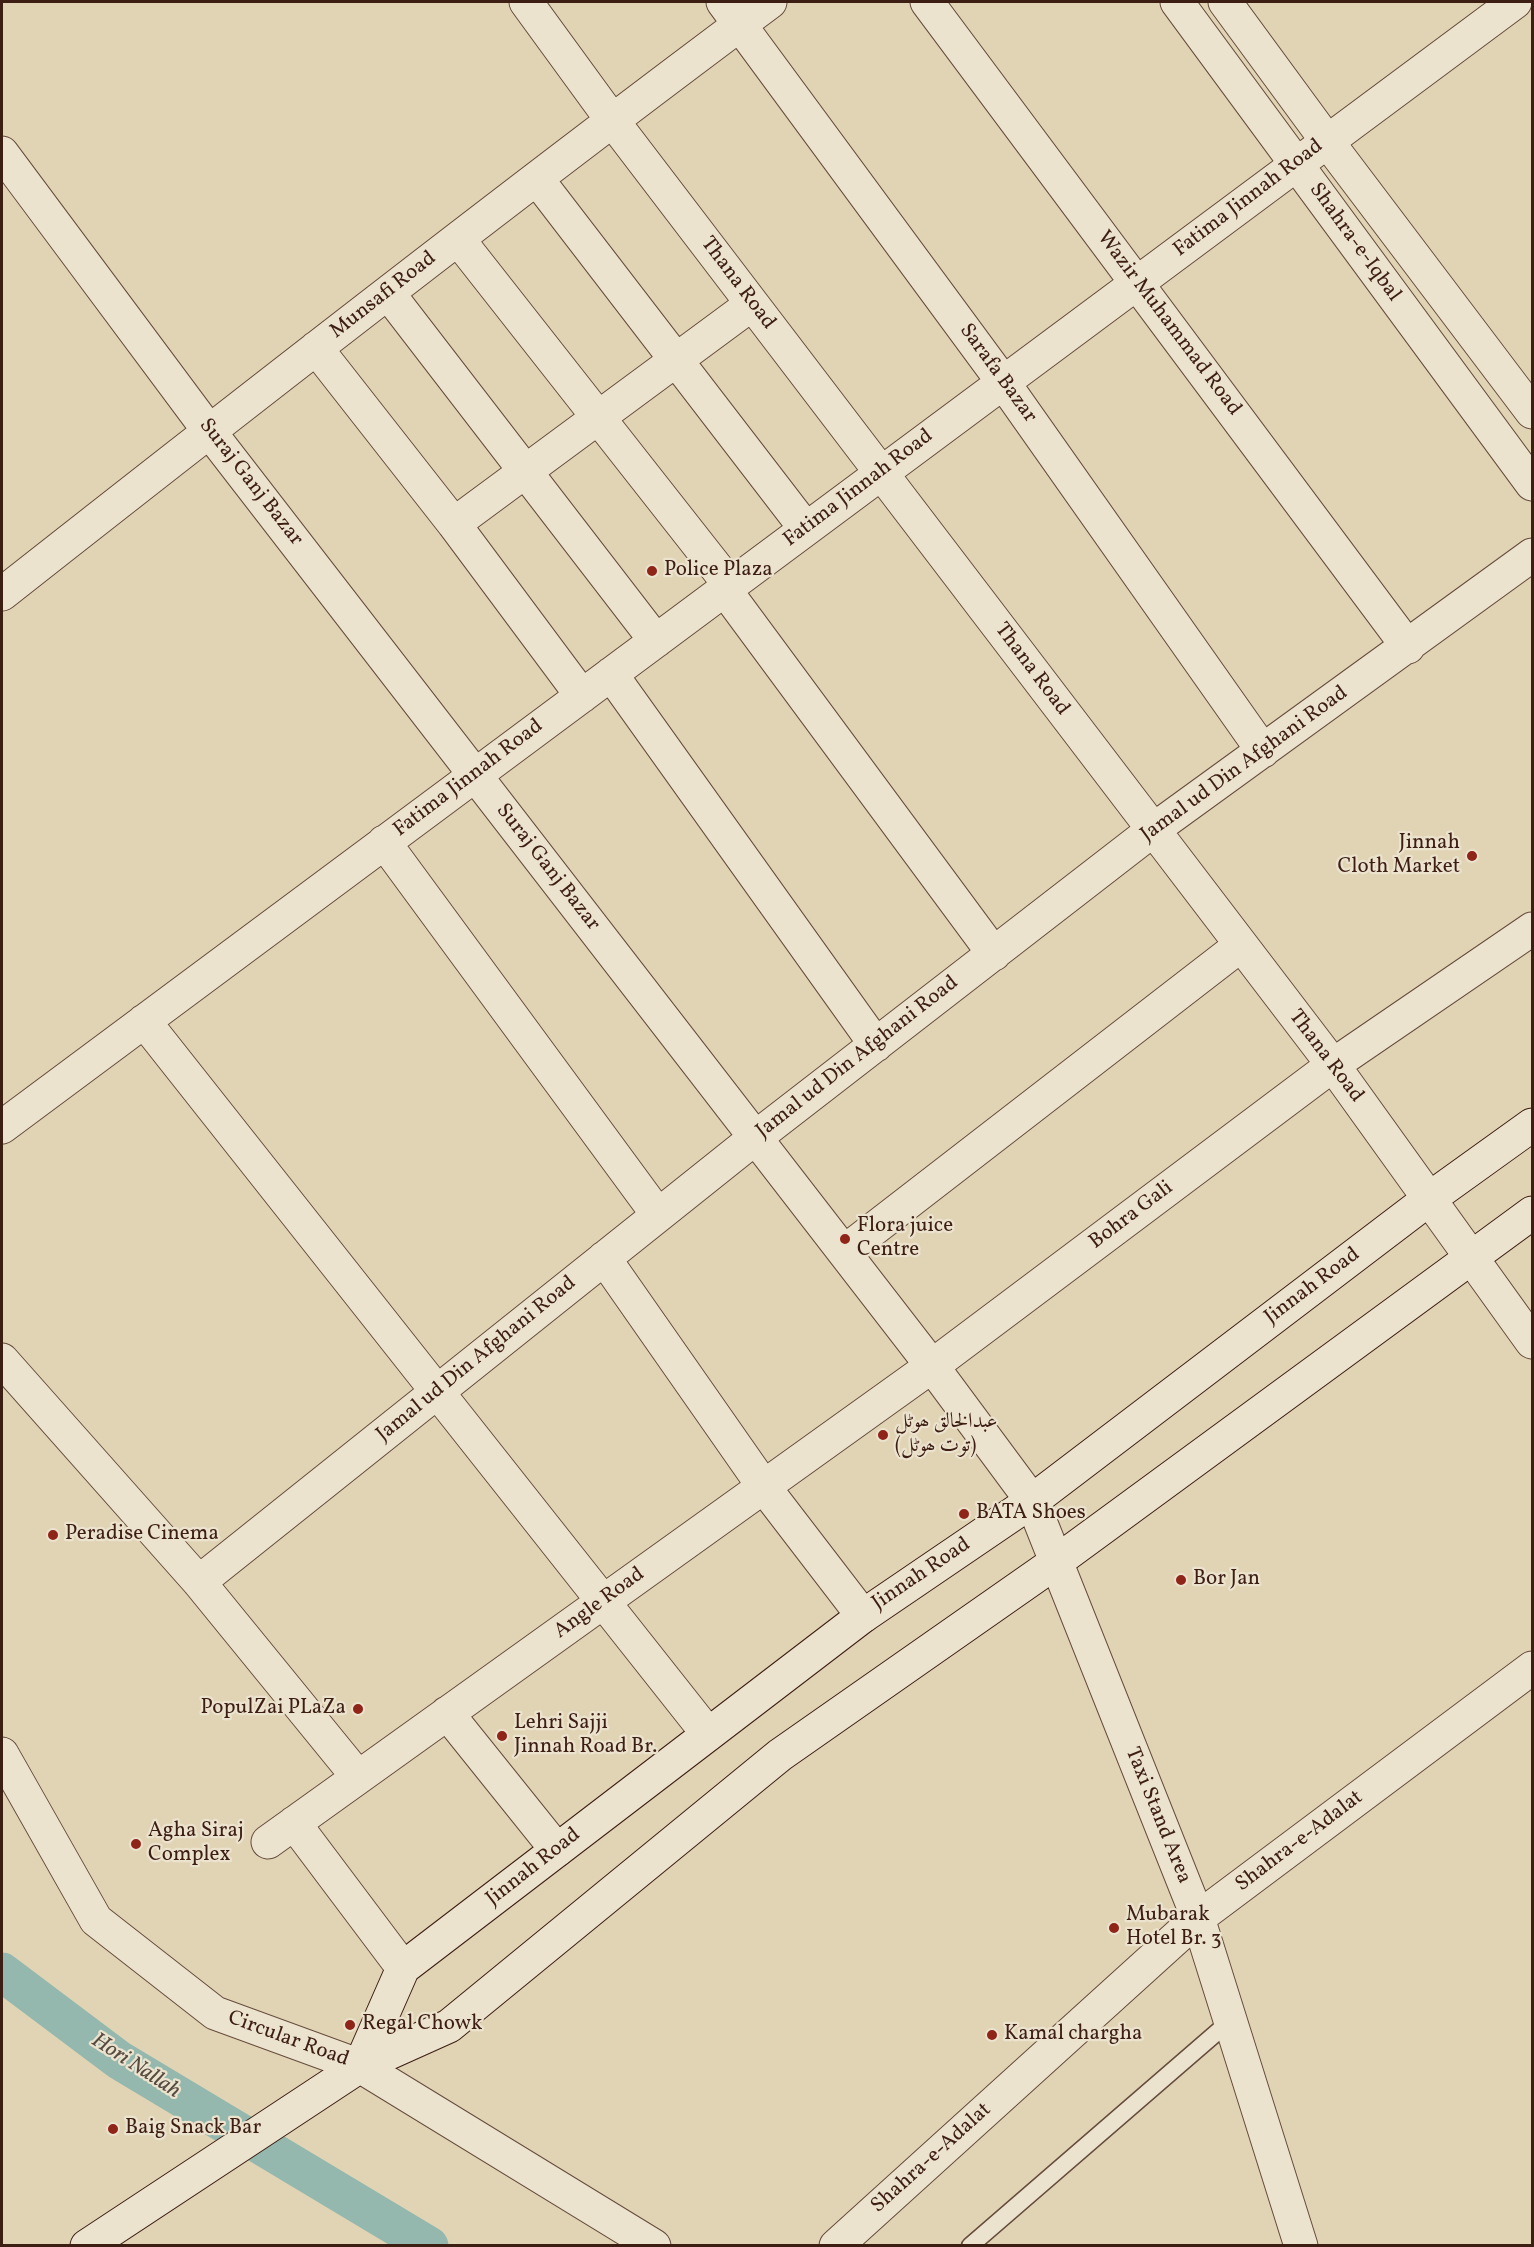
<!DOCTYPE html>
<html>
<head>
<meta charset="utf-8">
<style>
	body { margin:0 }
	#map { position:relative; width:1534px; height:2247px; overflow:hidden; background:#e1d4b5; font-family:Vollkorn,serif }
	canvas { display:block }
	.frame { position:absolute; inset:0; border:3px solid #3d1e13; pointer-events:none }
</style>
</head>
<body>
<div id="map">
<canvas width="1534" height="2247"></canvas>
<div class="frame"></div>
</div>
<script>
const g = document.querySelector('canvas').getContext('2d');
g.lineJoin = 'round';
function strokePath(path, color, width, dash) { g.strokeStyle = color; g.lineWidth = width; g.lineCap = dash ? 'butt' : 'round'; g.setLineDash(dash || []); g.stroke(path); }
function drawText(font, color, halo, rows, align = 'center') {
  g.font = font + ' Vollkorn,Amiri,serif'; g.lineWidth = 4.5; g.setLineDash([]); g.textBaseline = 'middle'; g.strokeStyle = halo; g.fillStyle = color; for (const [text, x, y, turn = 0] of rows) {
    g.save(); g.translate(x, y); g.rotate((+turn || 0) * Math.PI / 180); g.textAlign = isNaN(turn) ? turn : align; if (halo) g.strokeText(text, 0, 0); g.fillText(text, 0, 0); g.restore();
  }
}
strokePath(new Path2D(`
	M2 1972 119 2060 429 2246`), '#94b8ad', 39);
const service = new Path2D(`
	M970 2246 1230 2021`);
const minor = new Path2D(`
	M526 2 612 120 1333 1065 1532 1342
	M723 2 1003 382 1263 751
	M927 2 1408 647
	M2 153 209 431 932 1366 1032 1501 1198 1918 1301 2246
	M537 179 806 529
	M458 239 730 585
	M388 293 656 641
	M316 348 454 524 582 696
	M454 524 752 304
	M725 590 994 954
	M2 594C256 394 511 195 770 2
	M611 674 876 1045
	M384 842 658 1215
	M144 1021 708 1734
	M2 1127 1515 2
	M844 1252 1241 945
	M604 1258 764 1487 863 1616
	M2 1360 199 1582 358 1777
	M199 1582 755 1138 1153 830 1532 555
	M447 1713 557 1850
	M2 1754 96 1920 215 2013 360 2066
	M294 1823 403 1968
	M268 1842 932 1366 1333 1065 1532 929
	M836 2246 1198 1918 1532 1668`);
const tertiary = new Path2D(`
	M1177 2 1532 484
	M1225 2 1327 141 1532 412
	M360 2066 654 2246`);
const secondary = new Path2D(`
	M360 2066 403 1968 863 1616 1032 1501 1429 1199 1532 1125
	M87 2246 360 2066 449 2026 780 1755 1056 1562 1532 1213`);
strokePath(service, '#664c3c', 19);
strokePath(minor, '#664c3c', 35);
strokePath(tertiary, '#664c3c', 35);
strokePath(secondary, '#3d1e13', 35);
strokePath(service, '#ece3cf', 16);
strokePath(minor, '#ece3cf', 33);
strokePath(tertiary, '#ece3cf', 33);
strokePath(secondary, '#ece3cf', 33);
for (const [x, y, r, color] of [
	[652,571,6,"#8f2418"],
	[1472,856,6,"#8f2418"],
	[845,1239,6,"#8f2418"],
	[883,1435,6,"#8f2418"],
	[964,1514,6,"#8f2418"],
	[53,1535,6,"#8f2418"],
	[1181,1580,6,"#8f2418"],
	[358,1709,6,"#8f2418"],
	[502,1736,6,"#8f2418"],
	[136,1844,6,"#8f2418"],
	[1114,1928,6,"#8f2418"],
	[350,2025,6,"#8f2418"],
	[992,2035,6,"#8f2418"],
	[113,2129,6,"#8f2418"]
]) { const dot = new Path2D(); dot.arc(x, y, r, 0, 2 * Math.PI); g.fillStyle = color; g.fill(dot); strokePath(dot, '#ece3cf', 2); }
drawText('21px', '#3d1e13', '#ece3cf', [
	["Fatima Jinnah Road",1249,199,-37],
	["Shahra-e-Iqbal",1354,243,54],
	["Thana Road",737,284,53],
	["Munsafi Road",384,296,-38],
	["Wazir Muhammad Road",1168,324,53],
	["Sarafa Bazar",997,374,54],
	["Suraj Ganj Bazar",250,483,52],
	["Fatima Jinnah Road",859,489,-37],
	["Thana Road",1031,670,53],
	["Jamal ud Din Afghani Road",1245,765,-36],
	["Fatima Jinnah Road",469,779,-37],
	["Suraj Ganj Bazar",547,868,52],
	["Thana Road",1325,1057,53],
	["Jamal ud Din Afghani Road",858,1058,-38],
	["Bohra Gali",1132,1216,-37],
	["Jinnah Road",1313,1287,-37],
	["Jamal ud Din Afghani Road",477,1360,-39],
	["Jinnah Road",922,1575,-34],
	["Angle Road",600,1604,-36],
	["Taxi Stand Area",1157,1816,68],
	["Shahra-e-Adalat",1300,1842,-37],
	["Jinnah Road",534,1868,-38],
	["Circular Road",288,2040,20],
	["Shahra-e-Adalat",932,2159,-42]
]);
drawText('21px', '#3d1e13', '#ece3cf', [
	["Police Plaza",664,571],
	["Jinnah",1460,844,"right"],
	["Cloth Market",1460,868,"right"],
	["Flora juice",857,1227],
	["Centre",857,1251],
	["عبدالخالق ھوٹل",895,1423],
	["(توت ھوٹل)",895,1447],
	["BATA Shoes",976,1514],
	["Peradise Cinema",65,1535],
	["Bor Jan",1193,1580],
	["PopulZai PLaZa",346,1709,"right"],
	["Lehri Sajji",514,1724],
	["Jinnah Road Br.",514,1748],
	["Agha Siraj",148,1832],
	["Complex",148,1856],
	["Mubarak",1126,1916],
	["Hotel Br. 3",1126,1940],
	["Regal Chowk",362,2025],
	["Kamal chargha",1004,2035],
	["Baig Snack Bar",125,2129]
], 'left');
drawText('italic 22px', '#574c41', '#ece3cf', [
	["Hori Nallah",135,2067,33]
]);
</script>
</body>
</html>
